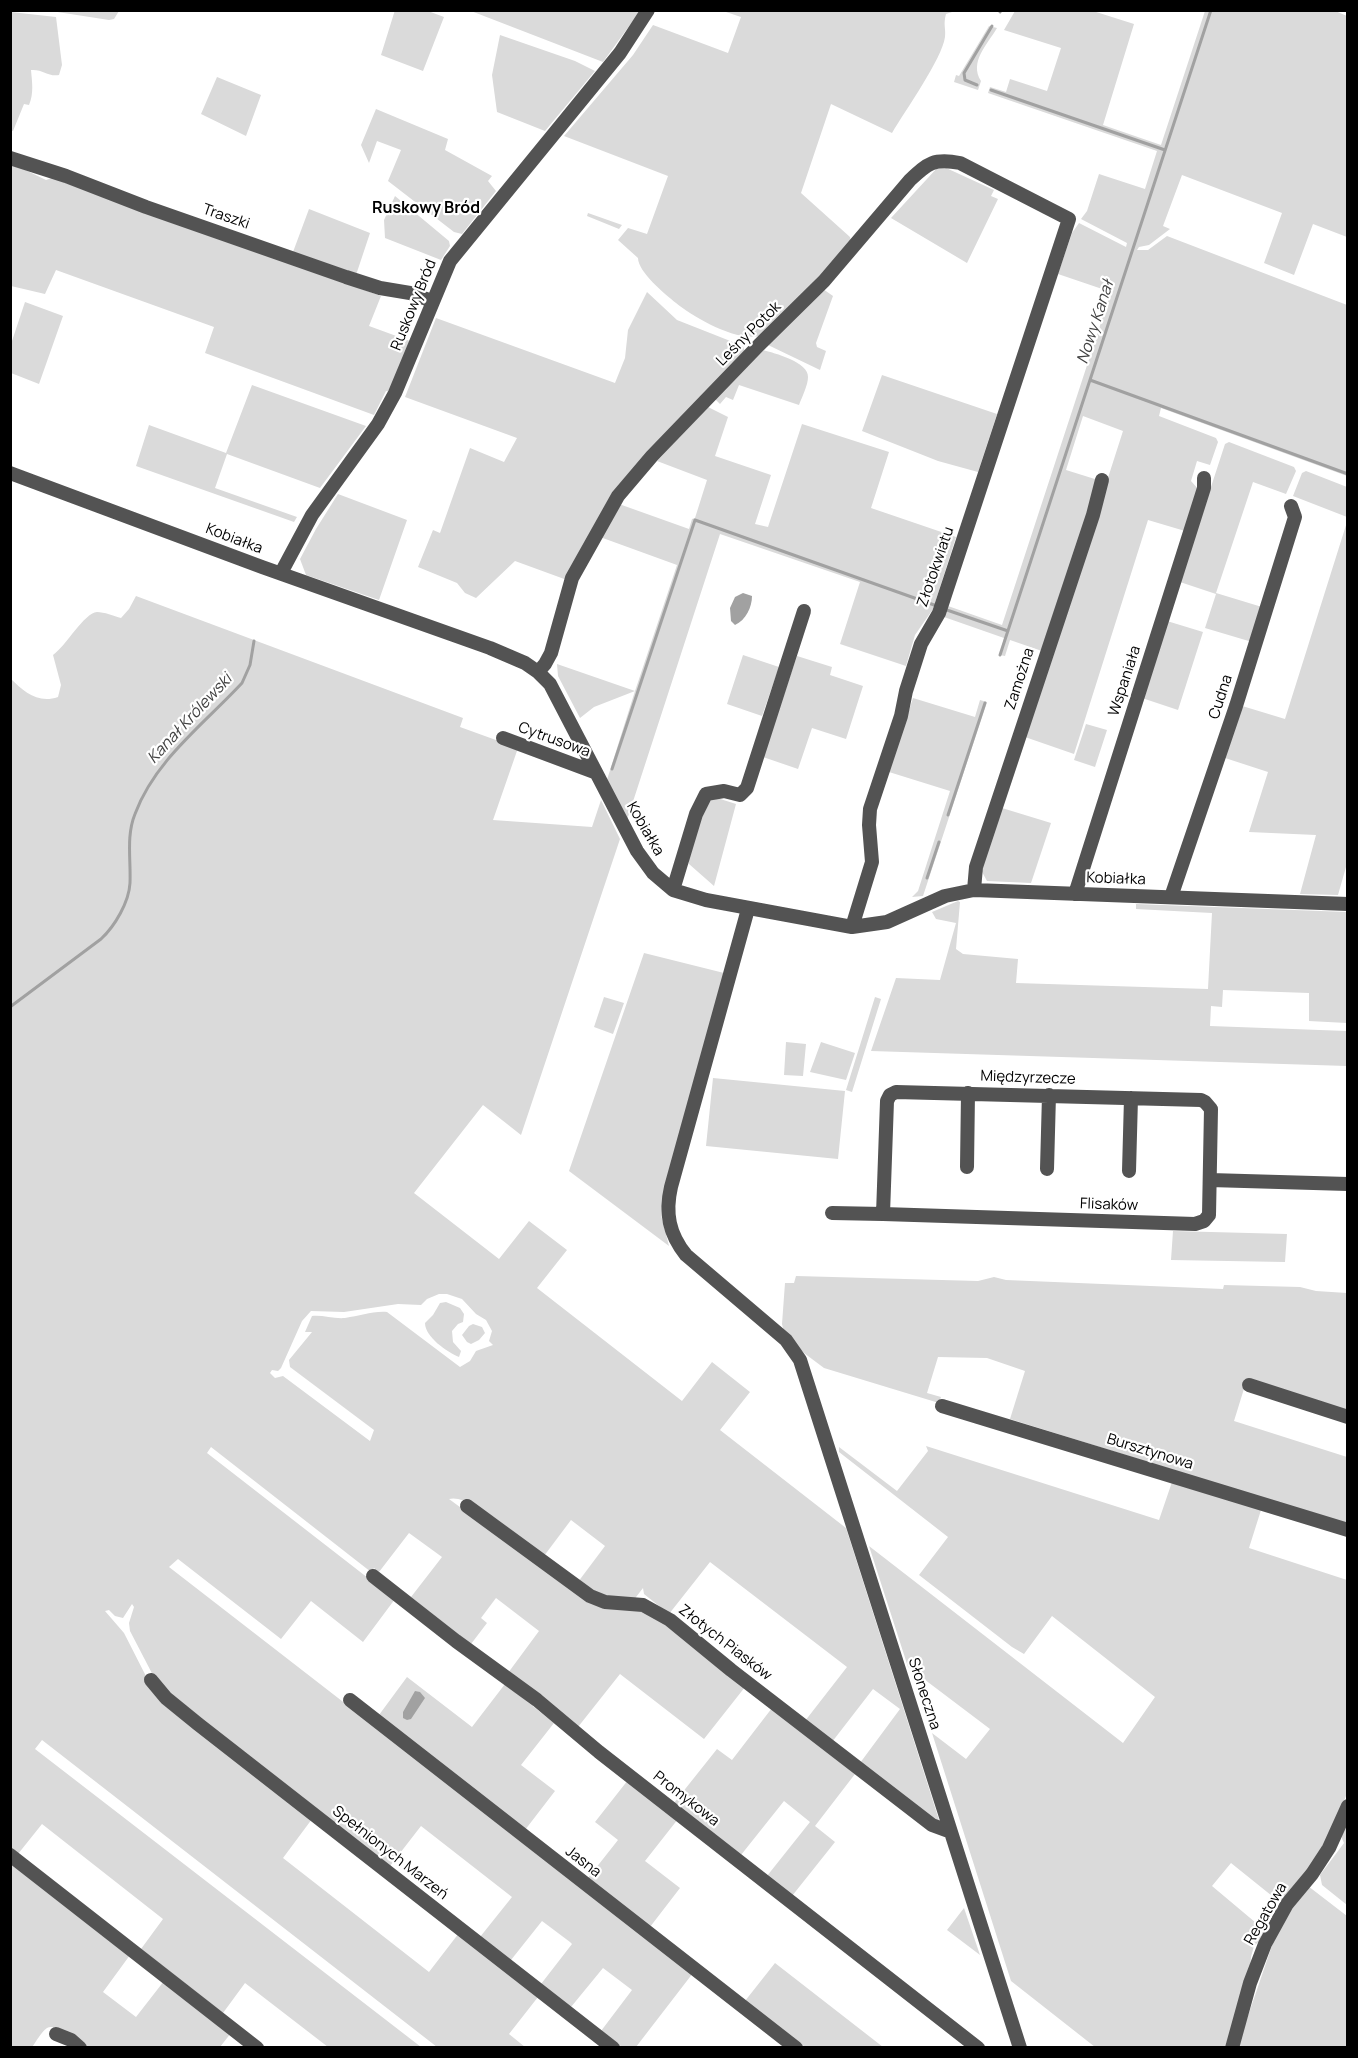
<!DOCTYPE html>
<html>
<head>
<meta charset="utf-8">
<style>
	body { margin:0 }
	#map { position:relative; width:1358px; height:2058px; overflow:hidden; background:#fff; font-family:Manrope,sans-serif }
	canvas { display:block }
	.frame { position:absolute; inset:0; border:12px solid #000; pointer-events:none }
</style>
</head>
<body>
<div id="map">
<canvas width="1358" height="2058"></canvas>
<div class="frame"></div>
</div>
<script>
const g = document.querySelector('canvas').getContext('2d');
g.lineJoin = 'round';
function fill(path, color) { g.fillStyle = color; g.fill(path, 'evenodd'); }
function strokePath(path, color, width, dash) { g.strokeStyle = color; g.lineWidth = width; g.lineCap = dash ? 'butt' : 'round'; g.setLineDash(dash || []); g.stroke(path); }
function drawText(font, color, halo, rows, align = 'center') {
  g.font = font + ' Manrope,sans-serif'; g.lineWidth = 4.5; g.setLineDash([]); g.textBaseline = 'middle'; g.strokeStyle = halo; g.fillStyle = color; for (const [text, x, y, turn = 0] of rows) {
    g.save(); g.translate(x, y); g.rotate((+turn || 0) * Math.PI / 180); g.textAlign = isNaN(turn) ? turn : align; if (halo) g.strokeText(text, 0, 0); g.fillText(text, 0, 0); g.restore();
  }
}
fill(new Path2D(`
	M395 10 428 11 444 17 423 71 381 55Z
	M1333 10 1347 16V237L1313 224 1294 275 1264 263 1282 213 1182 175 1163 226 1170 229 1149 245 1139 247 1137 250H1148L1167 236 1347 305V476L1161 408 1159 416 1216 438 1218 442 1210 465 1197 461 1191 481 1199 490 1185 531 1148 520 1074 754 1025 737 1123 431 1083 416 1066 470 1098 480 1042 651 1010 640 1005 656 1000 655 1004 638 944 617 948 606 1002 625 1111 292 1058 274 1072 233 1079 223 1126 247 1127 243 1081 219 1087 211 1099 174 1145 189 1157 151 988 93 990 87 1006 92 1010 79 1047 91 1061 48 1004 30 1015 11H1093L1134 24 1103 125 1161 145 1205 11Z
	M51 11H119L114 19 109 20Z
	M471 11H640L603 62Z
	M723 11H955L946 14C943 25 946 28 945 37 942 59 905 111 892 133L831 104 801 193 850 237 851 241C830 266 810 290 787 313 781 319 775 328 768 333 743 347 695 318 676 303 665 294 638 272 638 258L618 240 628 228 647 234 668 176 564 136 633 55 653 25 728 53 741 17Z
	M11 12 56 17 62 65 59 75C48 77 43 69 31 70 32 82 34 93 29 105L24 104 13 131 10 130Z
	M989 26 997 28C987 45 969 62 981 81L978 90 954 82 956 75 959 76Z
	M500 35 575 61 595 71 545 131 497 112 492 75Z
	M217 77 261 95 246 136 201 114Z
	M376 109 448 139 445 150 492 176 488 181 496 191 462 234 454 232 388 181 401 150 377 141 369 163 361 145Z
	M11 163 46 180 52 178 381 296 369 326 410 341 391 392 386 391 374 415 205 353 214 327 56 270 45 294 11 286Z
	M938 167H944L994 190 991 196 998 199 967 263 891 218Z
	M395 196 449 241 450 246 441 260 385 238 384 220Z
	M309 209 370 233 356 275 293 252Z
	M588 213 622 225 619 229 587 216Z
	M823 289 833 296 816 343 817 347 826 351 820 370 768 345Z
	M647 292 677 320 743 346 745 352 609 499 567 580 515 561 476 598 465 593 457 583 418 567 433 530 440 533 470 448 504 462 517 438 405 397 436 318 615 383 625 358 628 330Z
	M25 302 63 316 39 384 11 373V344Z
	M763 350C774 353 809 362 808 377 808 385 802 397 799 405L739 385 733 400 726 397 720 404 715 399Z
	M882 375 997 414 978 472 938 461 862 431Z
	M252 385 366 426 320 488 227 454 215 488 297 517 294 522 136 466 149 425 226 453Z
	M708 407 728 417 715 456 771 475 755 524 768 527 802 424 889 452 871 508 956 537 933 609 915 635 906 666 840 644 860 582 720 534 627 820 606 783 635 691 594 707 580 718 558 676 557 664 635 691 677 565 600 537 619 504 689 529 692 519 695 518 707 480 657 461Z
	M1229 442 1294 467 1296 471 1286 494 1253 482 1216 593 1262 607 1252 642 1205 628 1216 594 1180 582 1225 444Z
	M1306 471 1347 487V517L1293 496 1302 473Z
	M338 494 407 520 379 600 306 575 300 559 316 529Z
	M1347 522 1348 860 1338 895 1300 894 1316 835 1249 832 1268 772 1222 757 1239 705 1285 719Z
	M136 596 463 718 460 727 518 748 493 820 592 827 601 800 620 839 521 1135 483 1105 414 1193 499 1259 529 1221 567 1250 537 1288 682 1401 712 1362 750 1392 720 1430 846 1528 939 1820 936 1821 860 1763 900 1709 873 1689 832 1742 805 1721 847 1667 710 1562 669 1614 644 1594 643 1588 633 1601 608 1600 578 1582 605 1546 571 1520 544 1556C524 1541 472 1493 449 1499L536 1563 600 1607 644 1608 745 1687 704 1739 620 1674 578 1727 508 1673 539 1631 496 1598 481 1618 487 1623 471 1644 411 1597 442 1557 409 1533 379 1572 374 1568 371 1572 211 1447 207 1453 395 1599 363 1642 311 1601 281 1639 178 1559 169 1567 693 1973 636 2047H622L601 2031 632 1990 603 1968 571 2007 541 1984 572 1944 570 1942 542 1921 511 1960 480 1937 512 1897 421 1826 390 1866 157 1683 130 1631 129 1623 134 1607 132 1604 123 1618 115 1616 109 1610 105 1611 124 1633 151 1686 162 1698 160 1702 312 1819 283 1858 429 1972 459 1933 538 1997 509 2034 525 2047H437L42 1740 35 1749 421 2047H328L245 1983 223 2013 141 1949 163 1919 42 1824 18 1854 11 1848 10 678C24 692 38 704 58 697L61 685 53 655C66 646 84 613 97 612 104 612 114 616 121 618L129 609ZM439 1294H447L462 1299 476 1314 486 1320 492 1331 489 1341 493 1345 476 1351 470 1361 460 1367 387 1312C372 1311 360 1316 345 1318 334 1319 323 1315 312 1316L305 1332H312L289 1360 290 1367 374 1430 370 1441 283 1376 275 1378 270 1373 272 1370 278 1371 281 1368 302 1321 311 1311 344 1312 398 1304 421 1305 427 1299Z
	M1167 621 1203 632 1178 710 1142 698Z
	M743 655 779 667 762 716 727 704Z
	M797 656 832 667 830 675 863 686 846 739 812 728 798 769 763 757Z
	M913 698 975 717 980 700 987 702 923 896 912 897 918 891 950 791 889 772Z
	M1086 724 1107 730 1095 767 1074 760Z
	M711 796 736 804 714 886 689 864C686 845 698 809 711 796Z
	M1002 808 1051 823 1031 883 987 881 981 870Z
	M958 901 960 902 956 949 963 954 1018 959 1016 983 1208 989 1212 913 1136 909V904L1347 912V1023L1309 1021V993L1223 990 1222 1007 1211 1006 1210 1026 1347 1031V1066L871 1051 896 978 940 980 956 923 936 919 932 912Z
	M644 953 724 973 665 1193 661 1215 669 1246 569 1171Z
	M604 997 624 1003 613 1034 594 1027Z
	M875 997 881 999 852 1092 846 1090Z
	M786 1042 806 1044 803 1076 784 1075Z
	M821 1042 855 1053 846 1080 810 1072Z
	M713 1078 845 1091 838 1159 706 1146Z
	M1173 1231 1287 1234 1285 1262 1171 1260Z
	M796 1276 978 1281 994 1277 1006 1280 1223 1289 1224 1285 1300 1287 1316 1291 1347 1293V1412L1247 1379 1234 1421 1347 1457V1524L1010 1419 1025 1371 987 1358 938 1357 927 1393 941 1397 939 1403 824 1368 804 1353 784 1332 782 1324 785 1283H794Z
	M446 1302 460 1308 464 1314 463 1322 458 1324 452 1331 453 1342 461 1351 459 1357C447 1352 425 1337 425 1323L433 1315 440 1303Z
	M473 1324 482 1327 485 1333 479 1340 471 1344 467 1342 462 1335 469 1326Z
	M926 1446 1159 1520 1172 1482 1261 1510 1249 1548 1347 1580V1793L1334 1829 1322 1853 1282 1904 1231 1863 1212 1886 1268 1933 1254 1946 1251 1957 1249 1978 1225 2047H1095L1011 1981 932 1733 966 1759 990 1729 908 1667 869 1546 1123 1743 1155 1697 1052 1616 1024 1654 1012 1647 919 1575 948 1537 839 1452V1447L897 1491 928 1451Z
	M407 1677 472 1727 505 1684 554 1723 521 1765 555 1791 525 1830 379 1715Z
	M772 1708 855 1774 815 1826 835 1842 792 1896 767 1876 810 1822 784 1801 741 1855 674 1803 717 1749 732 1760Z
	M628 1780 678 1819 645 1861 680 1888 650 1927 588 1878 618 1840 595 1822Z
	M1347 1813V1905L1322 1885 1320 1875 1344 1843C1338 1832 1343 1823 1347 1813Z
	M10 1862 130 1955 103 1992 136 2017 164 1981 231 2033 220 2047H89C82 2042 56 2022 47 2028 41 2032 36 2042 32 2047H11Z
	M1308 1886 1347 1916V2047L1237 2048 1278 1928Z
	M964 1908 980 1955 947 1930Z
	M775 1963 883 2047H805L745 2001Z`), '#dadada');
fill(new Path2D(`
	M743 593 752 596C752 607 746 620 735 625L731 621 730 608 735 597Z
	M415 1691 420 1692 425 1698 411 1719 407 1720 403 1718V1712Z`), '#a1a1a1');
strokePath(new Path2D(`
	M1000 12 1001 10
	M977 85 965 80 964 73 992 26
	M991 90 1165 150
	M1090 380 1348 474
	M944 609 1008 631
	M1000 655 1211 10
	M612 769 695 520 937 606
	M948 815 985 703
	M927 878 939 842
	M10 1007 101 939C115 926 129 902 130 883 131 860 126 836 135 814 155 760 204 724 242 683L250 665 254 641`), '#a1a1a1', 3);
strokePath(new Path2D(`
	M10 158 66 176 146 207 346 277 380 288 410 293 432 301
	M10 473 262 567 490 648 525 663 538 672 550 684 637 851 653 873 673 890 706 900 852 927 887 922 945 896 974 890 1348 904
	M281 573 312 515 378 424 395 393 450 261 620 53 648 10
	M538 672 545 664 551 653 572 578 618 496 652 456 759 345 824 281 910 180C928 163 934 158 960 163L1069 219 939 613 921 644 906 691 901 716 870 809 869 825 872 862 852 927
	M503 738 594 772
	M673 890 696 814 706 794 724 791 740 795 747 788 804 611
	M974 890 976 867 1093 515 1102 480
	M1075 894 1204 488V478
	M1171 897 1236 706 1295 517 1291 506
	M748 909 671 1187C665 1213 669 1234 686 1255L786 1340 800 1360 1020 2048
	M967 1167 968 1093
	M1047 1169 1049 1095
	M1129 1171 1131 1098
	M1210 1180 1348 1184
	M832 1213 883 1214 1195 1224 1204 1221 1209 1215 1211 1109 1205 1102 1201 1100 896 1092 890 1095 887 1101 883 1214
	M1249 1385 1348 1417
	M942 1406 1348 1530
	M467 1506 590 1596 605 1602 643 1605 670 1620 731 1670 932 1825 951 1832
	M373 1576 456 1641 537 1700 599 1752 978 2048
	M151 1680 166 1698 198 1724 613 2048
	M350 1700 796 2048
	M10 1855 257 2048
	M56 2034 71 2040 80 2048
	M1232 2048 1250 1983 1265 1944 1287 1904 1312 1874 1329 1848 1348 1806`), '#535353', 14);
drawText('15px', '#000', '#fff', [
	["Traszki",226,217,19],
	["Ruskowy Bród",414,305,-68],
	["Leśny Potok",749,334,-45],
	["Kobiałka",234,539,21],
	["Złotokwiatu",936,567,-71],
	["Zamożna",1020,679,-72],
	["Wspaniała",1125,681,-72],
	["Cudna",1221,697,-72],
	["Cytrusowa",554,740,20],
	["Kobiałka",645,829,60],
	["Kobiałka",1116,879,2],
	["Międzyrzecze",1028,1078,2],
	["Flisaków",1109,1205,2],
	["Bursztynowa",1150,1452,17],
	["Złotych Piasków",725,1643,38],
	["Słoneczna",924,1694,72],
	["Promykowa",686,1799,38],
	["Spełnionych Marzeń",390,1853,38],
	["Jasna",583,1862,38],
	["Regatowa",1266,1914,-60]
]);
drawText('bold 16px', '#000', '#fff', [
	["Ruskowy Bród",426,209]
]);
drawText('italic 16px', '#424242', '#fff', [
	["Nowy Kanał",1096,322,-72],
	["Kanał Królewski",190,719,-47]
]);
</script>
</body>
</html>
